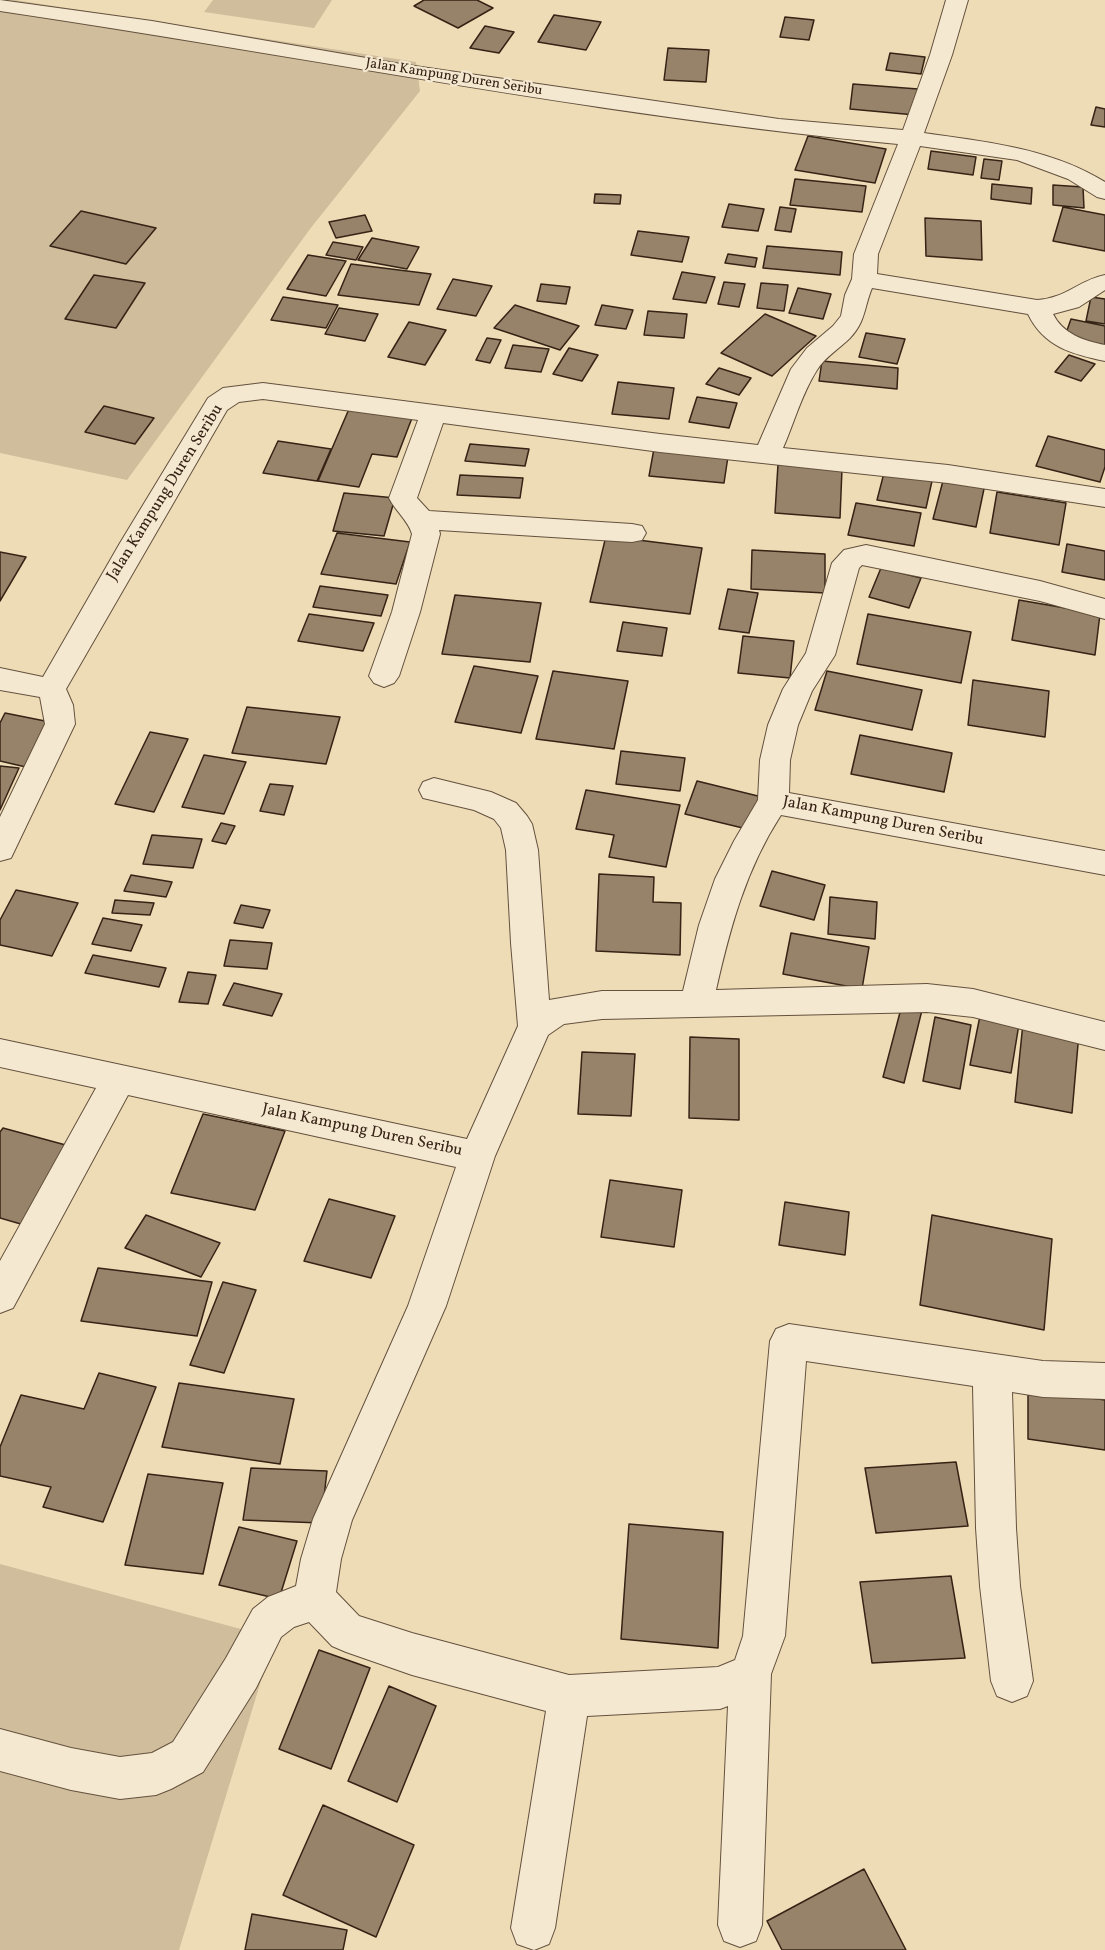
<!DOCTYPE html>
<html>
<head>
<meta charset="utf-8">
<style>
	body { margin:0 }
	canvas { display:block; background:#eedcb6 }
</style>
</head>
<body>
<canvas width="1105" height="1950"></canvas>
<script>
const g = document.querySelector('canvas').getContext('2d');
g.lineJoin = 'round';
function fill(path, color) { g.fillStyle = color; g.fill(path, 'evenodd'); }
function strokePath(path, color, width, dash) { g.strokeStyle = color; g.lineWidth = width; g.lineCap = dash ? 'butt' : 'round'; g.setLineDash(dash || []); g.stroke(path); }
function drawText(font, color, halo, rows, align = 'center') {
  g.font = font + ' Vollkorn,serif'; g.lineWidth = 4.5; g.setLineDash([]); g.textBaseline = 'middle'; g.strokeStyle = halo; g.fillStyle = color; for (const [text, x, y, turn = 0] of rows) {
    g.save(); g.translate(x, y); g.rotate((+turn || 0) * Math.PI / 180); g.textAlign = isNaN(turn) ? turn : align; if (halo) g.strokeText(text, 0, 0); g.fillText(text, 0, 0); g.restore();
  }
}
fill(new Path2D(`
	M0 0H15L416 62 420 91 310 229 127 480 0 453Z
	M213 0H332L314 28 204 12Z
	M0 1564 274 1638 179 1950H0Z`), '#cfbd9b');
const building = new Path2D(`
	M424 0H477L493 8 458 28 414 6Z
	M554 15 601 22 586 50 538 42Z
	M785 17 814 20 809 40 780 37Z
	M485 26 514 32 499 53 470 48Z
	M668 48 709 50 706 82 664 80Z
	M890 53 925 57 921 74 886 70Z
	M853 84 918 89 915 115 850 109Z
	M1096 107 1105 109V127L1091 125Z
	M808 136 886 149 875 183 795 170Z
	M931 151 976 157 973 175 928 169Z
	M984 159 1002 161 999 180 981 178Z
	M795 179 866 186 862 212 790 205Z
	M992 184 1032 188 1031 204 991 199Z
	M1053 185 1083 187 1084 208 1053 205Z
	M595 194 621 195 620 204 594 203Z
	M729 204 764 209 758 231 722 227Z
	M780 207 796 209 791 232 775 230Z
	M1063 207 1105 215V251L1053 241Z
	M81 211 156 228 126 264 50 246Z
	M365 215 372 231 336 238 329 222Z
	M925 218 981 221 982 260 926 256Z
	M638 231 689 237 682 262 631 255Z
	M372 238 419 247 407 269 358 260Z
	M333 242 363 247 356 260 326 255Z
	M767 246 842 252 840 275 763 268Z
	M728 254 757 258 755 267 725 263Z
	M308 255 346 261 326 296 287 289Z
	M351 264 431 274 419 305 338 295Z
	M682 272 715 277 706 303 673 299Z
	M94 275 145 283 116 328 65 319Z
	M453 279 492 286 476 316 437 309Z
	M724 282 745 284 739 307 718 304Z
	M761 283 788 285 784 311 757 308Z
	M541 284 570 287 566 304 537 301Z
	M798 288 831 294 823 319 789 313Z
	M283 297 338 305 326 328 271 320Z
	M1091 297 1105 299V324L1086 321Z
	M515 305 579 326 560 350 494 328Z
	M602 305 633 310 626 329 595 325Z
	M339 308 378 314 365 341 325 334Z
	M648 311 687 314 684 338 644 335Z
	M765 314 816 336 772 376 721 353Z
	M1071 319 1105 326V347L1064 339Z
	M409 322 446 330 425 365 388 357Z
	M866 333 905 339 897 364 859 357Z
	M487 338 501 340 490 363 476 360Z
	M513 345 549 349 541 372 505 368Z
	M569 348 598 355 582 381 553 374Z
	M1069 355 1095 364 1081 381 1055 372Z
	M822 361 898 368 897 389 819 381Z
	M719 368 751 378 739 395 706 384Z
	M618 382 674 388 669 419 612 414Z
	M697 397 737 403 729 428 689 422Z
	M104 406 154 418 135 444 85 432Z
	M349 409 412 418 397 457 372 454 359 487 318 481Z
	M1048 436 1105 450V467L1100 482 1036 466Z
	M278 441 331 449 317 481 263 473Z
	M655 443 729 450 724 483 649 476Z
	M470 444 529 449 525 466 465 461Z
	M778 464 842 469 840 518 775 513Z
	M884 473 932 481 926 508 877 500Z
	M460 475 523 478 520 498 457 495Z
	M944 477 985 484 976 527 933 519Z
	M997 492 1066 503 1059 545 990 533Z
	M344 493 395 498 384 536 333 531Z
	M856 503 921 513 914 546 848 535Z
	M337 533 410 542 396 584 321 574Z
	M606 536 702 548 690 614 590 602Z
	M1067 544 1105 551V580L1062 572Z
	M752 550 825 554V593L751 589Z
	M0 552 26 557 0 601Z
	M881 568 921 578 909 608 869 597Z
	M320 586 388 595 381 616 313 607Z
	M728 589 758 593 749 633 719 629Z
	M455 595 541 603 530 662 442 654Z
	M1019 600 1100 614 1095 655 1012 640Z
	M309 614 374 623 363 651 298 641Z
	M868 614 971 632 961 683 857 664Z
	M623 622 667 628 662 656 617 651Z
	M743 636 794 641 790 678 738 673Z
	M474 666 538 676 521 733 455 722Z
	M553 671 628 681 614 749 536 739Z
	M827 671 922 690 912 730 815 710Z
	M973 680 1049 691 1045 737 968 725Z
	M247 707 340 717 326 764 232 753Z
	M5 713 55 723 30 768 0 761V723Z
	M150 732 188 739 154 812 115 804Z
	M860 735 952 753 944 792 851 774Z
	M621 751 685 758 680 791 616 784Z
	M204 755 246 762 224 814 182 807Z
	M0 766 19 768 0 810Z
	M697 781 762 797 751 830 685 814Z
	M270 784 293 786 284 815 260 811Z
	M586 790 680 805 666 867 609 857 614 835 576 829Z
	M221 823 235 826 226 844 212 841Z
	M152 835 202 839 193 868 143 864Z
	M772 871 825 885 814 920 760 906Z
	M599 874 654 877 653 902 681 903 680 955 596 951Z
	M131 875 172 882 166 897 124 891Z
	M16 890 78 903 52 956 0 945V920Z
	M830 897 877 902 875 939 828 934Z
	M115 900 154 903 150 915 112 913Z
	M241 905 270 910 263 928 234 923Z
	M103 918 142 925 131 951 92 944Z
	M791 933 869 947 862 989 783 974Z
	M230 940 272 943 267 969 224 966Z
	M93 955 166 968 159 987 85 973Z
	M188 972 216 975 208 1004 179 1002Z
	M234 983 282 994 272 1016 223 1005Z
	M903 1001 923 1006 904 1083 883 1077Z
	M980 1016 1019 1024 1011 1073 970 1065Z
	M935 1017 971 1025 960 1089 923 1081Z
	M1023 1023 1079 1033 1072 1113 1015 1102Z
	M690 1037 739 1039V1120L689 1118Z
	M582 1052 635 1054 631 1116 578 1114Z
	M203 1114 285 1131 255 1210 171 1193Z
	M3 1128 73 1147 31 1227 0 1218V1132Z
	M610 1180 682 1190 674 1247 601 1237Z
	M329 1199 395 1216 371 1278 304 1261Z
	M785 1202 849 1212 845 1255 779 1245Z
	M146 1215 220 1243 201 1277 125 1248Z
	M932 1215 1052 1239 1044 1330 920 1305Z
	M98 1268 212 1282 197 1336 81 1321Z
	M223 1282 256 1290 224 1373 190 1365Z
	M99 1373 156 1387 103 1522 43 1507 51 1487 0 1476V1447L21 1395 84 1409Z
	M179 1383 294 1399 280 1464 162 1447Z
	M1028 1389 1105 1400V1450L1028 1439Z
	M956 1462 968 1526 876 1533 865 1468Z
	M251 1468 327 1471 321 1523 243 1520Z
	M148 1474 223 1483 203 1574 125 1565Z
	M629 1524 723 1532 718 1648 621 1639Z
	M239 1527 297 1541 279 1599 219 1585Z
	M951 1576 965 1658 872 1663 860 1582Z
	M319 1650 370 1668 331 1769 279 1749Z
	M389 1686 436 1706 397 1802 348 1781Z
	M323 1805 414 1845 376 1937 283 1895Z
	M864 1869 906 1950H782L767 1921Z
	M252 1914 347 1930 343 1950H245Z`);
fill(building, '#968369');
strokePath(building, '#362316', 1.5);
const minor = new Path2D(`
	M0 0 152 21 401 64 779 119 903 130 930 55 946 0H968L952 55 924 133C987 142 1050 148 1105 182V199L1097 197 1068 179 1017 160 920 146 878 254 877 274 1037 300C1067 298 1077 281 1105 275V290L1079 307 1053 314C1063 334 1084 341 1105 345V361C1072 354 1044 347 1028 314L872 288C864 307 866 321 850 338 839 349 825 357 817 370 802 393 794 423 783 448L948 465 1105 489V507L948 483 660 452 443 423 417 498 429 511 632 524 642 526 646 533 642 540 632 542 439 530 440 534 420 612 399 676 394 683 384 687 374 683 369 676 392 612 412 534C408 520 396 512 389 498L418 420 263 399 239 402 227 410 66 689 73 705 75 724 11 858 0 861V817L45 724 40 697 0 690V668L43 677 120 543 208 398 223 388 263 383 660 434 758 445 791 369 807 348 833 326 841 316 845 295 852 279 854 254 898 144C596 116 299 55 0 11Z
	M866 545 1040 581 1105 599V619L1040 601 862 565 859 568 835 655 812 691 798 725 790 760 789 793 1105 851V875L781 815C746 869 730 928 716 990L927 984 973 989 1105 1022V1050L973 1017 927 1012 602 1019 564 1024 548 1035 495 1156 446 1306 352 1520 341 1559 336 1592 359 1616 412 1633 569 1675 718 1667 735 1660 743 1636 770 1341 776 1329 789 1324 1043 1361 1105 1363V1399L1043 1397 1012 1392 1016 1528 1020 1586 1033 1681 1027 1696 1012 1702 997 1696 991 1681 980 1586 976 1528 973 1386 806 1361 785 1636 771 1674 762 1925 756 1941 740 1947 724 1941 718 1925 728 1706 720 1709 587 1716 555 1928 549 1944 534 1950 517 1944 511 1928 546 1711 412 1675 346 1652 332 1646 309 1622 294 1627 281 1637 256 1688 203 1772 171 1789 156 1795 120 1799 71 1790 0 1771V1729L71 1748 120 1757 152 1753 173 1742 226 1658 253 1609 268 1597 296 1586 301 1559 313 1519 408 1306 456 1167 128 1095 13 1308 0 1313V1261L96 1088 0 1067V1039L467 1139 518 1026 511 943 506 850 501 828 494 819 474 810 423 798 419 790 423 782 434 778 491 792 516 803 527 816 532 824 538 850 549 1000 602 991H683L699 925 715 879 734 841 758 800 760 760 768 725 783 689 806 653 832 563 844 550Z`);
strokePath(minor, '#64513e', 2);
fill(minor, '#f4e8d0');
drawText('14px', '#362316', '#f4e8d0', [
	["Jalan Kampung Duren Seribu",454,78,9]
]);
drawText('16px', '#362316', '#f4e8d0', [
	["Jalan Kampung Duren Seribu",166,493,-58],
	["Jalan Kampung Duren Seribu",883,822,11],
	["Jalan Kampung Duren Seribu",362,1131,12]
]);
</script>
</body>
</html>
